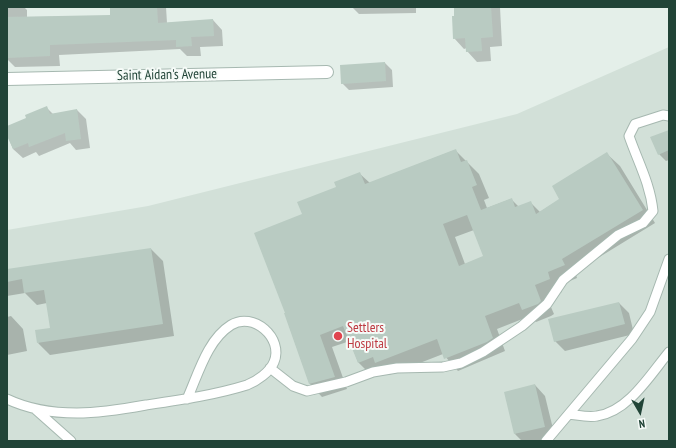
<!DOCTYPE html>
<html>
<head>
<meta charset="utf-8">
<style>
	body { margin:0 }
	#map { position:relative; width:676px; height:448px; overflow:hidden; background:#e4efe9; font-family:"PT Sans Narrow",sans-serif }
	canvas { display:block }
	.frame { position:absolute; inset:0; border:8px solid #214437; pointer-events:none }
	.north { position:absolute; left:620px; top:392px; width:40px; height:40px; -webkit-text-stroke:3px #f6fbf8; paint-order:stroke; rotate:171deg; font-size:11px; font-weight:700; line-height:16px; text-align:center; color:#214437 }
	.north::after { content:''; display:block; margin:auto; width:14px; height:18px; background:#214437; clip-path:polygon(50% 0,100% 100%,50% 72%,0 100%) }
</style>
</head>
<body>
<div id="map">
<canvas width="676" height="448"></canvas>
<div class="frame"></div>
<div class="north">N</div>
</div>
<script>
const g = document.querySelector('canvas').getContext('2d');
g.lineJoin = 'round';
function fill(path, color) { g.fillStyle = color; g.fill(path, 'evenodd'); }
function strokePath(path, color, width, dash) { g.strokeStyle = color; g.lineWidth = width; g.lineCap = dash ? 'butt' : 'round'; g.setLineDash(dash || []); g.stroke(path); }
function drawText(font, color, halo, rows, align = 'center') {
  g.font = font + ' "PT Sans Narrow",sans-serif'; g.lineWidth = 4; g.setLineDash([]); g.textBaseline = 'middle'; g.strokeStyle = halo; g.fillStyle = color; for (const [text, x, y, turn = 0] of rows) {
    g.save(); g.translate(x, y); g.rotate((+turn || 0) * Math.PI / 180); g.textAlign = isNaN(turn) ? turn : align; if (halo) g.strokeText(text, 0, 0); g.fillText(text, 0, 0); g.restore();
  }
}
fill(new Path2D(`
	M669 47V441H7V230L148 206 517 114Z`), '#d2e0d8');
fill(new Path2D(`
	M7 7H24L27 10V17L111 16V7H166L167 23 213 20 222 30 223 46 200 47 201 56H187L180 49 59 55 60 66 15 67 7 59Z
	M352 7H416V13L359 14Z
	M455 7H500L502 46 490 47 491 61 477 62 467 51V48L464 49 454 38Z
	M385 63 392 70 393 87 349 90 342 83Z
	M46 107 53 114 77 110 86 119 90 148 76 150 70 143 39 156 36 152 23 158 13 149 7 134V127L28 119Z
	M669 131V160L666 161 659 154Z
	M455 150 479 174 489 198 484 200 487 208 511 199 519 207 530 202 540 212 561 199 607 154 620 166 655 223 575 272 577 278 560 285 562 292 547 298 554 314 551 316 536 322 530 316 497 329 505 351 458 371 443 354 389 375 384 370 371 375 358 362 350 341 332 347 347 389 322 397 310 384 285 314 304 215 337 188 360 174 370 183ZM474 230 485 257 465 264 455 237Z
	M151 249 163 261 174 336 50 355 38 343 51 329 47 303 37 305 25 293 7 296V270Z
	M619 303 629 313 634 334 565 351 555 341Z
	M11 316 23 329 27 351 7 355V317Z
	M535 385 545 396 555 437 537 441H522L515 434Z`), '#0003');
fill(new Path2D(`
	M110 7H157L158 23 213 19 214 36 191 37 192 46 176 47V40L50 45V56L7 58V17L110 15Z
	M454 7H491L493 37 481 38 482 51 466 52 465 38 453 39 452 16H454Z
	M385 62 386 81 341 84 340 65Z
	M47 106 50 114 77 109 81 139 66 141 65 133 29 147 28 143 13 149 7 136V126L26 118 25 115Z
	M669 130V150L658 155 650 137Z
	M456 149 461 162 467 160 477 185 472 187 481 210 512 198 515 207 531 201 536 214 559 199 552 186 607 152 643 210 562 259 565 265 548 272 550 279 535 285 541 301 538 304 522 310 519 303 485 316 493 338 487 342 444 359 437 339 375 363 373 357 358 363 343 326 320 335 335 377 309 384 284 313H285L254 233 302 214 297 202 336 187 334 182 360 172 365 184ZM467 215 483 256 459 266 443 224Z
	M151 248 163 324 37 343 35 330 50 328 44 290 24 293 22 279 7 282V269Z
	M619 302 625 324 554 342 548 319Z
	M535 384 545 427 514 434 504 392Z`), '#b9cbc2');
const lane = new Path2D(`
	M270 368 293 386 307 391 346 382 373 372 397 368 443 367 461 363 483 352 522 326 547 304 563 280 618 235 643 223 653 211C650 183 638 162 629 136L635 124 663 115 669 116
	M7 399C28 409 54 413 77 413 100 413 124 409 146 405 180 400 215 395 247 385 257 381 270 372 274 362 284 338 253 311 231 325 207 340 198 375 187 399
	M35 409 71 441
	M569 414C578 415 588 418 597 416 628 412 650 375 669 352
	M546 441 632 339 650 312 669 259`);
const street = new Path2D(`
	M7 79 327 72`);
strokePath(lane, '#a6b8b0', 11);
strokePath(street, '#a6b8b0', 14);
strokePath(lane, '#fff', 9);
strokePath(street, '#fff', 12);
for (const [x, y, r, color] of [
	[338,336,5,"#e0444e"]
]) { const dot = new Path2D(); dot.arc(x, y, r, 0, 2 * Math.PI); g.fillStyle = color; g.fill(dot); strokePath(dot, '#f6fbf8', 1.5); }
drawText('14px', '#214437', '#f6fbf8', [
	["Saint Aidan's Avenue",167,75,-1]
]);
drawText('14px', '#be3a42', '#f6fbf8', [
	["Settlers",347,328],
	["Hospital",347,344]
], 'left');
</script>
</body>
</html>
